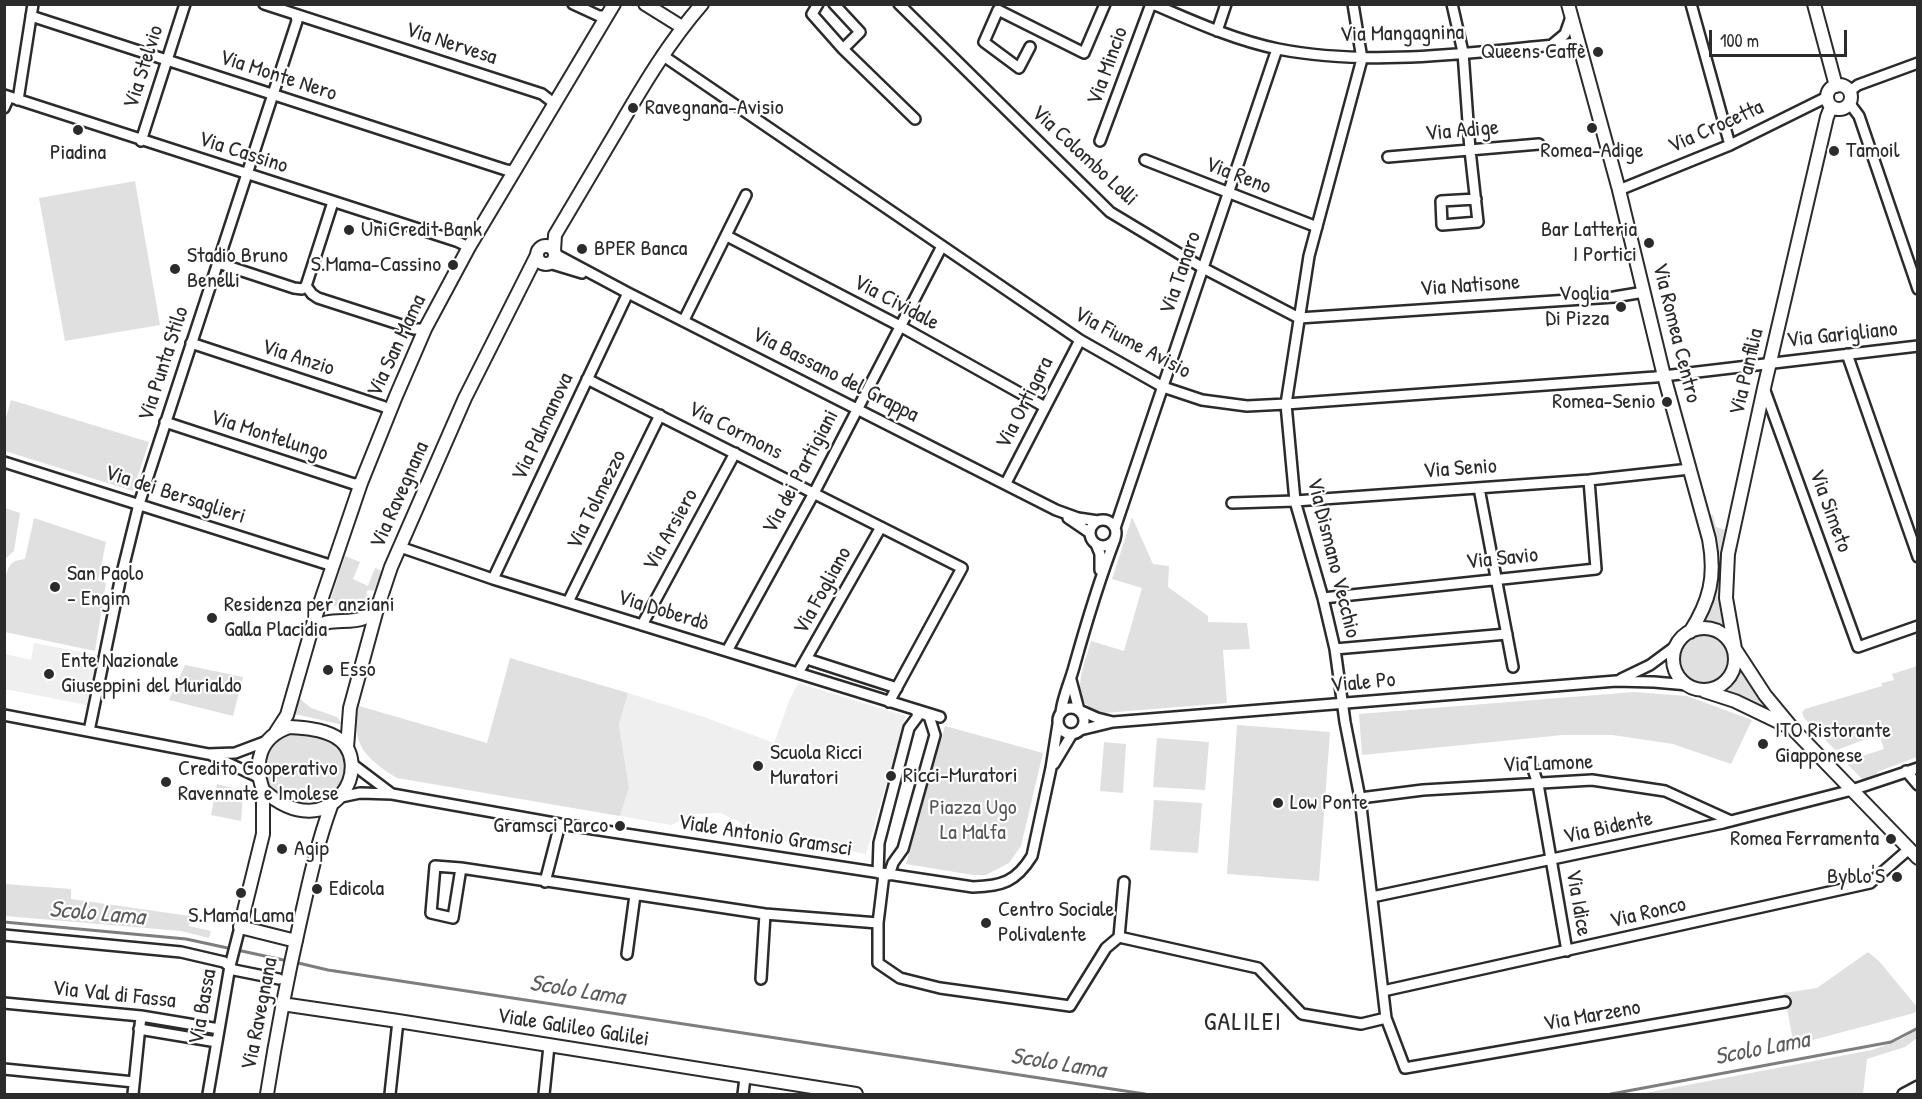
<!DOCTYPE html>
<html>
<head>
<meta charset="utf-8">
<style>
	body { margin:0 }
	#map { position:relative; width:1922px; height:1099px; overflow:hidden; background:#fff; font-family:"Patrick Hand",sans-serif }
	canvas { display:block }
	.frame { position:absolute; inset:0; border:6px solid #2b2b2b; pointer-events:none }
	.scale { position:absolute; left:1709px; top:30px; width:138px; height:27px; box-sizing:border-box; border:3px solid #2b2b2b; border-top:0; padding-left:8px; font-size:18px; line-height:21px; white-space:nowrap; color:#2b2b2b; -webkit-text-stroke:4px #fff; paint-order:stroke }
</style>
</head>
<body>
<div id="map">
<canvas width="1922" height="1099"></canvas>
<div class="frame"></div>
<div class="scale">100 m</div>
</div>
<script>
const g = document.querySelector('canvas').getContext('2d');
g.lineJoin = 'round';
function fill(path, color) { g.fillStyle = color; g.fill(path, 'evenodd'); }
function strokePath(path, color, width, dash) { g.strokeStyle = color; g.lineWidth = width; g.lineCap = dash ? 'butt' : 'round'; g.setLineDash(dash || []); g.stroke(path); }
function drawText(font, color, halo, rows, align = 'center') {
  g.font = font + ' "Patrick Hand",sans-serif'; g.lineWidth = 4.5; g.setLineDash([]); g.textBaseline = 'middle'; g.strokeStyle = halo; g.fillStyle = color; for (const [text, x, y, turn = 0] of rows) {
    g.save(); g.translate(x, y); g.rotate((+turn || 0) * Math.PI / 180); g.textAlign = isNaN(turn) ? turn : align; if (halo) g.strokeText(text, 0, 0); g.fillText(text, 0, 0); g.restore();
  }
}
fill(new Path2D(`
	M34 643 97 655 87 705 5 689V654L31 660Z
	M798 683 906 716 866 854 758 837 738 821 720 813 694 814 671 825 620 816 629 788 619 725 628 693 701 716 774 743 789 701Z`), '#efefef');
fill(new Path2D(`
	M135 181 160 325 65 341 39 198Z
	M11 400 149 442 133 491 5 451V421Z
	M5 508 20 513 14 551 6 558 4 557Z
	M1710 515H1713L1716 527 1730 531 1729 636 1712 627H1698L1713 533Z
	M1132 517 1153 564 1169 566 1168 587 1208 616V622L1247 623 1250 649 1223 650 1227 703 1104 713C1065 705 1084 667 1091 641L1124 651 1142 588 1112 579Z
	M34 518 106 542 98 581 106 583 95 651 5 632C4 616 1 575 11 564 15 560 20 560 25 559Z
	M345 556 360 562 353 579 368 586 375 568 382 571 374 591 368 590 366 594 372 597 366 612C351 614 340 613 330 601Z
	M1677 659a27 27 0 1 1 54 0a27 27 0 1 1-54 0Z
	M510 658 628 693 619 725 629 788 620 816 397 778C367 760 349 743 359 706L487 743Z
	M1738 661 1769 708 1766 711 1719 691C1731 685 1738 675 1738 661Z
	M185 665 243 677 233 716 169 700Z
	M1917 666V757L1877 772 1878 777 1864 781 1848 765 1847 761 1884 749 1879 734 1837 750 1834 749 1804 718 1802 712 1805 709 1882 686V683L1894 680 1892 674Z
	M1634 692 1687 696 1752 720 1731 764 1673 744 1612 735H1563L1362 755 1359 714Z
	M300 699 311 708 337 717 343 725 295 714Z
	M1237 725 1330 732 1319 881 1227 874Z
	M945 726 1043 753 1021 846 1009 863 986 875H973L906 864Z
	M291 734C309 735 340 738 346 759 348 765 347 772 348 779L331 799C312 804 282 803 268 786 257 772 265 748 277 739 281 736 287 735 291 734Z
	M1157 738 1209 742 1205 790 1153 787Z
	M1104 742 1126 744 1123 793 1100 791Z
	M217 784 233 788 243 795 241 821 211 815Z
	M1154 800 1202 803 1198 853 1150 850Z
	M5 884 71 889V899L190 916 189 926 211 931 209 938 181 931 5 916Z
	M1868 952 1879 961 1917 1007V1010L1914 1013 1794 1045 1784 993 1817 988Z
	M1917 1029V1038L1905 1047 1867 1059 1863 1094H1640L1872 1050 1902 1039Z`), '#e0e0e0');
strokePath(new Path2D(`
	M4 922 186 939 288 961
	M294 962 328 970 1145 1094
	M1611 1094 1891 1042 1918 1028`), '#7e7e7e', 3);
const minor = new Path2D(`
	M264 4 542 94 555 104
	M573 4 599 16H606
	M818 4 812 14 843 49 915 119
	M834 4 860 32 843 49
	M899 4 1110 212 1203 268 1299 318 1614 297 1644 292
	M1153 4C1193 21 1234 40 1278 49 1375 68 1480 51 1577 43
	M1353 4 1362 59 1309 256 1286 404 1295 501 1323 598 1335 649 1345 722 1360 798 1386 1018 1405 1068 1785 1002
	M1452 4 1463 52 1470 150 1478 222 1442 225 1441 201 1476 199
	M1691 4 1730 145
	M31 16 506 170 513 171
	M1217 31 1226 4
	M1553 44 1565 34 1571 17
	M1030 47 1019 68 984 42 998 10 1084 53 1105 4
	M662 55 1080 340 1163 387 1202 400 1247 406 1286 404 1655 377 1918 346
	M1850 91 1858 85 1918 63
	M4 95 456 241 469 247
	M18 100 33 4
	M1850 104 1859 116 1918 289
	M4 108 9 97
	M141 141 185 4
	M1100 141 1151 4
	M1388 157 1539 144
	M1145 160 1317 227
	M1619 190 1730 145 1827 97
	M727 236 900 326 1045 407
	M555 254 628 293 1056 510 1078 518 1098 521
	M218 263 294 288 302 289 306 286
	M549 263 582 273
	M306 286 312 294 318 298 414 329H425
	M306 286 333 202
	M684 320 746 195
	M191 343 382 406 387 408 389 413
	M1847 354 1918 557
	M587 379 962 568 889 702
	M1764 388 1858 647 1918 626
	M165 422 354 484 361 483
	M4 462 333 566
	M1006 483 1080 340
	M1479 488 1513 667
	M1232 503 1295 501 1589 480 1690 469
	M1068 518 1090 533
	M1090 533a13 13 0 1 1 26 0a13 13 0 1 1-26 0Z
	M1115 528 1277 49
	M1096 544 1100 554V570
	M400 547 493 579 940 717
	M493 579 628 293
	M1323 598 1596 569 1589 480
	M568 602 660 415
	M642 625 735 453
	M1335 649 1507 634
	M727 651 814 493 942 246
	M807 659 897 688
	M798 673 881 527
	M1621 679 1650 665 1677 645
	M1071 680 1079 710 1097 718 1113 722
	M1058 721a13 13 0 1 1 26 0a13 13 0 1 1-26 0Z
	M1061 712C1063 696 1070 682 1074 667 1086 624 1099 581 1115 539
	M4 715 208 754 235 753 267 741
	M1080 730 1113 722 1616 681 1654 682 1688 685
	M89 731 120 581 139 504 297 21 296 15
	M211 755 260 778
	M351 763 392 794
	M1531 763 1538 784 1567 951
	M1054 764 1072 734
	M1906 771 1918 785
	M341 797 360 793 392 794 560 824 973 887C1002 886 1016 882 1032 856L1051 768 1058 724
	M1360 798 1423 790 1592 780 1665 791 1731 821
	M461 868 453 918 431 913 435 866 461 868 765 914 878 923
	M878 873 879 843 909 728 918 716 916 710
	M884 874 878 923V963L900 978 940 988 1070 1006 1106 948 1119 937 1124 882
	M889 875 893 863 903 849 935 735 929 716 924 714
	M545 882 560 824
	M1372 897 1723 823 1852 790 1918 768
	M4 935 181 952 224 962 234 970 279 979
	M1119 937 1258 968 1302 1014 1361 1024 1386 1018
	M627 954 635 895
	M761 979 765 914
	M1383 991 1870 883 1909 849
	M4 1003 141 1016 219 1029
	M139 1029 217 1042
	M4 1069 134 1082
	M133 1094 141 1016
	M208 1094 230 966 240 927
	M390 1094 398 1021
	M544 1094 549 1046
	M743 1094 745 1078
	M1903 1094 1918 1086`);
const tertiary = new Path2D(`
	M645 4 682 27
	M1568 4 1619 190 1664 376 1709 539C1716 576 1710 601 1690 632
	M1814 4 1836 86
	M1827 97a12 12 0 1 1 24 0a12 12 0 1 1-24 0Z
	M1831 107 1827 117 1764 388 1728 554 1726 598 1735 649 1765 695 1794 730 1918 858
	M537 255a9 9 0 1 1 18 0a9 9 0 1 1-18 0Z
	M554 251 555 235C576 199 598 163 619 127 644 84 669 42 702 4
	M1673 659a31 31 0 1 1 62 0a31 31 0 1 1-62 0Z
	M311 631C329 615 345 625 364 618 369 616 373 611 377 609
	M1704 691 1735 701 1787 726
	M289 727C304 728 321 729 334 736 379 760 332 851 263 790 253 762 260 737 289 727Z
	M276 732 287 715 314 621 361 483 396 396 425 329 469 247 614 4
	M347 748 350 708 377 609 391 567 465 398 537 255
	M263 790V834L240 927 296 941
	M282 1004 398 1021 856 1094
	M267 1094C276 1037 287 979 300 922 309 882 317 844 331 806`);
strokePath(minor, '#2b2b2b', 14);
strokePath(tertiary, '#2b2b2b', 16);
strokePath(minor, '#fff', 9);
strokePath(tertiary, '#fff', 12);
for (const [x, y, r, color] of [
	[1598,52,6,"#2b2b2b"],
	[633,108,6,"#2b2b2b"],
	[1592,128,6,"#2b2b2b"],
	[78,130,6,"#2b2b2b"],
	[1834,151,6,"#2b2b2b"],
	[349,230,6,"#2b2b2b"],
	[1649,243,6,"#2b2b2b"],
	[582,249,6,"#2b2b2b"],
	[453,265,6,"#2b2b2b"],
	[175,269,6,"#2b2b2b"],
	[1621,307,6,"#2b2b2b"],
	[1667,402,6,"#2b2b2b"],
	[55,587,6,"#2b2b2b"],
	[212,618,6,"#2b2b2b"],
	[328,670,6,"#2b2b2b"],
	[49,674,6,"#2b2b2b"],
	[1763,744,6,"#2b2b2b"],
	[758,766,6,"#2b2b2b"],
	[891,776,6,"#2b2b2b"],
	[166,782,6,"#2b2b2b"],
	[1278,803,6,"#2b2b2b"],
	[620,826,6,"#2b2b2b"],
	[1891,839,6,"#2b2b2b"],
	[282,849,6,"#2b2b2b"],
	[1897,877,6,"#2b2b2b"],
	[317,889,6,"#2b2b2b"],
	[241,893,6,"#2b2b2b"],
	[986,923,6,"#2b2b2b"]
]) { const dot = new Path2D(); dot.arc(x, y, r, 0, 2 * Math.PI); g.fillStyle = color; g.fill(dot); strokePath(dot, '#fff', 2); }
drawText('22px', '#2b2b2b', '#fff', [
	["Via Mangagnina",1402,34,-1],
	["Via Nervesa",451,44,18],
	["Via Mincio",1108,66,-70],
	["Via Stelvio",144,67,-72],
	["Via Monte Nero",278,76,18],
	["Via Crocetta",1716,127,-24],
	["Via Adige",1462,131,-5],
	["Via Cassino",243,153,18],
	["Via Colombo Lolli",1084,156,43],
	["Via Reno",1238,176,21],
	["Via Tanaro",1181,273,-71],
	["Via Natisone",1470,286,-4],
	["Via Cividale",896,303,28],
	["Via Romea Centro",1676,333,76],
	["Via Garigliano",1842,335,-6],
	["Via Fiume Avisio",1132,343,28],
	["Via San Mama",397,346,-65],
	["Via Anzio",298,358,18],
	["Via Punta Stilo",164,364,-72],
	["Via Panfilia",1747,372,-77],
	["Via Bassano del Grappa",835,375,27],
	["Via Ortigara",1025,403,-63],
	["Via Palmanova",543,427,-65],
	["Via Cormons",735,431,27],
	["Via Montelungo",269,436,18],
	["Via Senio",1460,469,-4],
	["Via dei Partigiani",801,472,-62],
	["Via dei Bersaglieri",175,495,18],
	["Via Ravegnana",400,495,-66],
	["Via Tolmezzo",597,500,-64],
	["Via Simeto",1830,511,70],
	["Via Arsiero",671,530,-61],
	["Via Dismano Vecchio",1333,558,76],
	["Via Savio",1502,559,-6],
	["Via Fogliano",823,591,-61],
	["Via Doberdò",663,611,17],
	["Viale Po",1363,683,-5],
	["Via Lamone",1548,764,-2],
	["Via Bidente",1608,828,-12],
	["Viale Antonio Gramsci",765,836,9],
	["Via Idice",1578,903,80],
	["Via Ronco",1648,913,-13],
	["Via Val di Fassa",114,995,6],
	["Via Bassa",203,1007,-80],
	["Via Ravegnana",260,1014,-79],
	["Via Marzeno",1592,1016,-10],
	["Viale Galileo Galilei",573,1028,9]
]);
drawText('22px', '#2b2b2b', '#fff', [
	["Queens Caffè",1586,52,"right"],
	["Ravegnana-Avisio",645,108],
	["Romea-Adige",1592,151,"center"],
	["Tamoil",1846,151],
	["Piadina",78,153,"center"],
	["UniCredit Bank",361,230],
	["Bar Latteria",1637,230,"right"],
	["I Portici",1637,255,"right"],
	["BPER Banca",594,249],
	["Stadio Bruno",187,256],
	["Benelli",187,281],
	["S.Mama-Cassino",441,265,"right"],
	["Voglia",1609,294,"right"],
	["Di Pizza",1609,319,"right"],
	["Romea-Senio",1655,402,"right"],
	["San Paolo",67,574],
	["- Engim",67,599],
	["Residenza per anziani",224,605],
	["Galla Placidia",224,630],
	["Ente Nazionale",61,661],
	["Giuseppini del Murialdo",61,686],
	["Esso",340,670],
	["ITO Ristorante",1775,731],
	["Giapponese",1775,756],
	["Scuola Ricci",770,753],
	["Muratori",770,778],
	["Credito Cooperativo",178,769],
	["Ravennate e Imolese",178,794],
	["Ricci-Muratori",903,776],
	["Low Ponte",1290,803],
	["Gramsci Parco",608,826,"right"],
	["Romea Ferramenta",1879,839,"right"],
	["Agip",294,849],
	["Byblo'S",1885,877,"right"],
	["Edicola",329,889],
	["Centro Sociale",998,910],
	["Polivalente",998,935],
	["S.Mama Lama",241,916,"center"]
], 'left');
drawText('22px', '#585858', '#fff', [
	["Piazza Ugo",973,808],
	["La Malfa",973,833]
]);
drawText('italic 24px', '#5c5c5c', '#fff', [
	["Scolo Lama",97,914,5],
	["Scolo Lama",577,991,9],
	["Scolo Lama",1762,1049,-11],
	["Scolo Lama",1058,1064,9]
]);
g.letterSpacing = '1.5px';
drawText('26px', '#2b2b2b', '#fff', [
	["GALILEI",1243,1023]
]);
g.letterSpacing = '0px';
</script>
</body>
</html>
